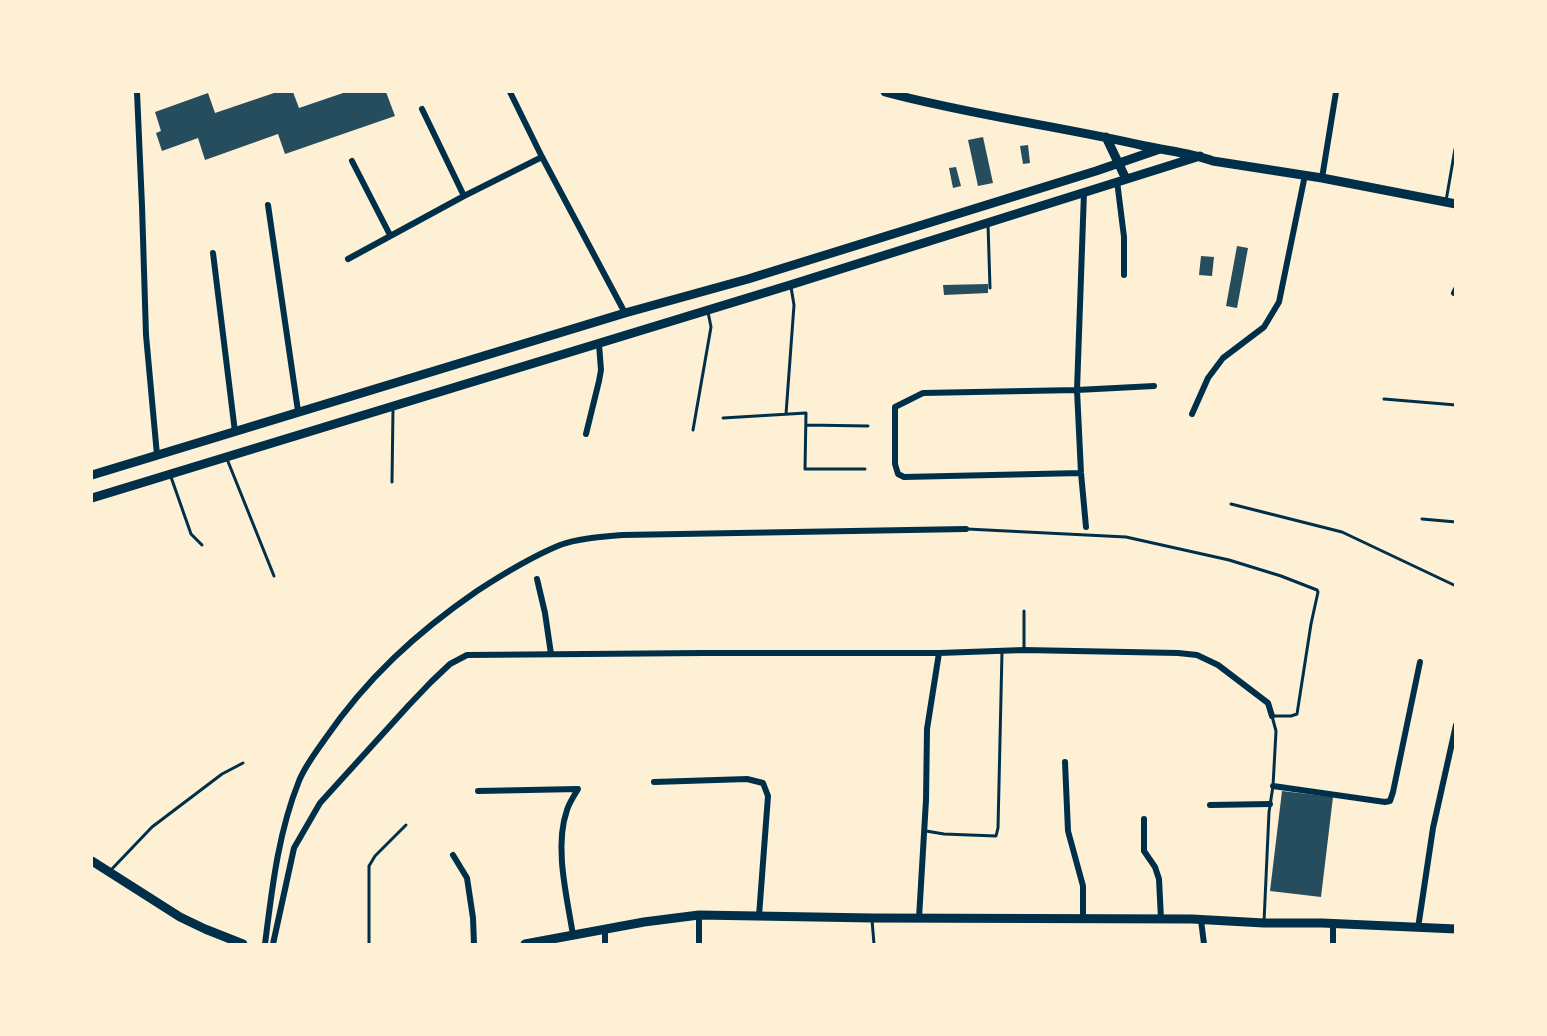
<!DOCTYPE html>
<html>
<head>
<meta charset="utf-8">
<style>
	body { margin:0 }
	#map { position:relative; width:1547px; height:1036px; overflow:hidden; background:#fdf0d5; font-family:"Exo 2",sans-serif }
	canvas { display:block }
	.frame { position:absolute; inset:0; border:93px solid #fdf0d5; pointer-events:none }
</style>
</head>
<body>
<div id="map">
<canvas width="1547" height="1036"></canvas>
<div class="frame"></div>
</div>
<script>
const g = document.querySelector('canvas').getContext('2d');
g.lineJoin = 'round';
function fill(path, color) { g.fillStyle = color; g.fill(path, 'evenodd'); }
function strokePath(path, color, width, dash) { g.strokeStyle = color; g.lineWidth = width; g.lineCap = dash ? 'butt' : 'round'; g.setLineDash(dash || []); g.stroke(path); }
fill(new Path2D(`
	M277 92H293L299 108 346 92H386L395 116 285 154 278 134 205 160 198 138 162 151 156 133 161 131 155 112 208 93 215 113Z
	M983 137 993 183 978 186 968 140Z
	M1028 145 1030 163 1023 164 1020 146Z
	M956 167 961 186 953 188 949 168Z
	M1237 246 1248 248 1237 308 1226 306Z
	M1201 256 1214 257 1212 276 1199 275Z
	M988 284V293L944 295 943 285Z
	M1282 791 1333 797 1321 897 1270 891Z`), '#264d5e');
strokePath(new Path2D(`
	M1446 201 1455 149
	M988 224 990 288
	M1384 399 1456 405
	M786 414 794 305 791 287
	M723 418 806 413 805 469H865
	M806 425 868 426
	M693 430 711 327 708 312
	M227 459 274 576
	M171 477 191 534 202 545
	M392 482 393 409
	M1231 504 1342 532 1456 586
	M1422 519 1456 522
	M967 529 1126 537 1229 560 1281 576 1317 590 1318 592 1311 624 1297 714 1291 716H1272L1276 731 1273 786 1269 812 1264 922
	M1024 648V611
	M926 831 944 834 996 836 998 828 1002 652
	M110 871 152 827 222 774 243 763
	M872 920 874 944
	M369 944V866L375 856 406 825`), '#003049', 3);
strokePath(new Path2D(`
	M137 92 142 206 146 335 157 455
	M510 92 542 157 625 313
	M422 109 464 196
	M352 161 390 235
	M1322 178 1336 92
	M1117 181 1124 237V275
	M1084 192 1077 390 1081 473 1086 527
	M268 205 298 411
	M213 253 235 432
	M348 259 464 196 542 157
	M1454 293 1456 289
	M1192 414 1208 378 1223 358 1264 327 1279 302 1305 175
	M586 434 599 381 601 370 599 344
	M1081 473 904 477 898 474 895 464V407L923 393 1077 390 1154 386
	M537 579 545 613 551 654
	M1065 762 1068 831 1083 886V919
	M654 782 747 779 763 783 768 796 759 916
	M1273 786 1385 802 1390 801 1393 792 1420 662
	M478 791 578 789C574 796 569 803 567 810 554 847 567 897 573 935
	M1210 805 1270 804
	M1144 819V851L1155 867 1159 879 1161 919
	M453 855 467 878 473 918 474 944
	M699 915V944
	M919 918 926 800 927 729 939 653
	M1201 920 1204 944
	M1333 924V944
	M1418 928 1433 828 1456 725
	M265 944C272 889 278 833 299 781 305 766 316 752 325 739 367 678 416 633 477 591 503 574 531 557 560 545 580 538 602 537 623 535L966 529
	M273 944 294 848 320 803 409 705 431 682 450 664 467 655 703 653H939L1024 650 1178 653 1197 655 1218 665 1268 703 1272 716
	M605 944V930`), '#003049', 6);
strokePath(new Path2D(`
	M885 92C970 115 1059 126 1145 146 1168 151 1191 153 1213 161L1322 178 1456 204
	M1106 137 1126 179
	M92 475 625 313 748 279 1096 171 1160 149
	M92 498 790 285 1200 156
	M92 861 180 917 205 929 243 944
	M525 944 644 922 699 915 872 918 1192 919 1264 923H1322L1456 929`), '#003049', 9);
</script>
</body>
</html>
